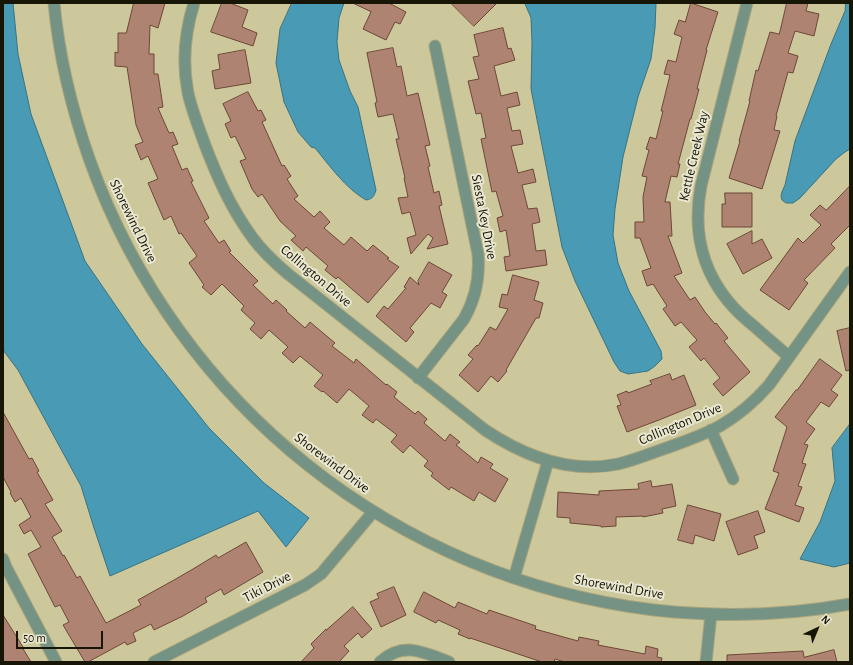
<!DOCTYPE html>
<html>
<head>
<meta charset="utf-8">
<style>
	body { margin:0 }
	#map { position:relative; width:853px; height:665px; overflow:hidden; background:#ccc89b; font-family:"Alegreya Sans",sans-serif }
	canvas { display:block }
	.frame { position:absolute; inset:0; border:4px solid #171505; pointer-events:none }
	.north { position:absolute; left:797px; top:609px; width:40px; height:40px; -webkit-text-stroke:3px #e9e7d1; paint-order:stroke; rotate:44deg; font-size:11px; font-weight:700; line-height:16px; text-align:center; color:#171505 }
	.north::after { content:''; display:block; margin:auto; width:14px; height:18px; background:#171505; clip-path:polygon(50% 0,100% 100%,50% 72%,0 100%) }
	.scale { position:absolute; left:16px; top:631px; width:87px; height:18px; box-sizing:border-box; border:2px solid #171505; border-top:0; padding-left:5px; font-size:12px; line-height:14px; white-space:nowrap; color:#171505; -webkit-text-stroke:3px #e9e7d1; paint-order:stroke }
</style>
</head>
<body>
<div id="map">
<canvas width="853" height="665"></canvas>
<div class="frame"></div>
<div class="north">N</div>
<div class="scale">50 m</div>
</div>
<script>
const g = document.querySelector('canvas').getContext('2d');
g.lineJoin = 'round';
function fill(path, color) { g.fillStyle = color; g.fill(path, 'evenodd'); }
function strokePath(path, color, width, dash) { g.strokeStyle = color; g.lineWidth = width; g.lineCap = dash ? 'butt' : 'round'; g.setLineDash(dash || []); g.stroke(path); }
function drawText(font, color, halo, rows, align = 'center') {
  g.font = font + ' "Alegreya Sans",sans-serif'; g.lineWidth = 4; g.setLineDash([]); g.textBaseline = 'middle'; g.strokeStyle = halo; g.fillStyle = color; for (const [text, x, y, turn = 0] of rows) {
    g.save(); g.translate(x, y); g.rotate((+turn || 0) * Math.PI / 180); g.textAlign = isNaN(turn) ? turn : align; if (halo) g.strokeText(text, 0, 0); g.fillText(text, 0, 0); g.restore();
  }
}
const water = new Path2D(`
	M3 3H13L18 54 31 114 85 261 142 344 209 428 264 483 309 518 286 547 258 511 110 576 94 528 81 486 18 370 3 350Z
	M292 3H344L339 18 337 42 339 60 350 91 358 107 376 190C374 196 373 199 366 200 345 188 330 166 315 148L311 147 298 132 284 102 276 63 280 29Z
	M525 3H656L655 28 651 59 638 97 623 157 615 209 613 235 618 263 629 291 661 351 662 359 655 366 648 371 628 374 620 371 614 362 575 281 562 247 531 89 532 42 531 18Z
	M846 3H850V149L845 152 836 159 800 198 793 203H786L782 200 781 196 782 192 785 185 795 141 831 44 845 11Z
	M850 424V563L834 567 800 559 820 522 835 481 832 448Z`);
fill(water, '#499ab5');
strokePath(water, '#3a7280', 1);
const building = new Path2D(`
	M134 3H165L158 28 150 25 149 54H154V74H158L163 107 158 108 169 133 173 132 178 144 172 146 182 170 187 168 193 181 191 182 209 218 204 221 219 243 224 240 231 251 229 252 258 281 253 285 273 304 276 300 287 310 286 311 305 328 310 322 335 343 332 346 354 363 356 359 386 385 387 384 397 392 394 397 415 414 418 411 427 419 424 423 445 441 450 434 460 442 456 445 478 463 481 457 493 464 490 468 508 479 495 502 479 492 474 501 451 487 449 490 431 476 433 473 424 466 428 461 410 445 403 453 391 442 397 435 376 419 373 423 362 415 369 406 349 389 337 403 323 391 322 392 314 386 323 375 300 356 293 363 282 353 288 347 269 330 261 339 250 329 255 323 241 310 244 306 222 284 211 295 202 287 204 285 189 263 197 256 181 233 179 234 171 216 164 220 148 183 158 179 148 156 141 160 135 145 143 142 136 125 127 67 115 66V52L118 53V33H126Z
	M222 3H230L248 10 242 27 257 33 253 46 211 32Z
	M353 3H389L406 12 400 24 395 22 386 40 363 29 371 12Z
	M451 3H497L474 26Z
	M691 3 718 12 706 50H707L697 89H699L691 119H690L678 164H680L677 177 671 176 665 202H670L672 236H668L682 273 674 276 690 300 695 297 705 312 715 324 716 323 728 338 724 341 750 372 723 396 713 384 720 378 704 358 701 361 689 347 697 340 681 322 675 326 663 309 667 306 653 284 647 286 642 271 651 268 640 238H635V222H644L643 197 647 177 642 176 649 150 646 149 650 137 656 139 663 111H661L670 75 664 74 668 60 676 62 682 37 674 34 679 20 685 22Z
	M787 3H808L806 11 819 14 814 36 795 31 788 53 798 56 793 73 788 72 776 116H777L774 130 780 131 762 189 729 178 740 141H739L750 101H749L756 70 758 71 770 32 779 34Z
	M503 28 508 49 511 48 515 60 494 66 501 96 517 92 520 105 507 108 512 131 520 130 523 144 511 146 518 173 533 169 536 182 522 185 528 209 537 208 540 222 532 224 536 251 545 250 547 265 506 271 504 257 510 256 506 230 500 232 497 218 503 216 496 191 492 192 481 139 486 138 481 113 476 114 468 81 479 79 473 57 479 56 474 35Z
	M393 48 397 67 401 66 407 96 418 93 430 145 425 146 430 166 428 167 434 193 439 191 442 205 439 206 448 244 427 249 433 238 428 234 411 254 407 238 416 235 410 212 402 214 398 198 408 197 404 178H405L396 139H399L393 114 378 117 375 103 377 102 367 53Z
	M245 50 251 83 215 89 212 71 220 69 218 55Z
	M248 92 258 111 261 110 266 120 262 122 282 166 284 165 291 176 287 179 298 196 294 199 314 217 320 211 330 222 324 228 344 245 351 237 367 251 373 245 389 258 387 259 399 267 368 303 338 277 336 279 325 270 328 266 306 247 303 251 291 240 296 236 280 221 262 194 258 197 252 189 240 161 246 159 235 136 231 138 225 124 231 121 223 104Z
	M850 186V225L831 244 835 248 804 280 808 283 789 310 760 290 798 238 803 243 821 225 810 215 820 205 826 210Z
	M725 193H752V227H722V204H725Z
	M752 231V244L762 239 772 258 743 274 727 244Z
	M429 262 452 275 442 292 447 295 440 308 431 303 410 328 414 332 406 342 376 316 384 306 388 309 406 288 404 287 410 277 419 285 418 281Z
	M513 275 539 282 534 300 543 303 539 318H536L506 370 507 371 498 382 491 376 478 392 459 375 473 359 468 355 477 345 478 346 490 327 496 330 508 309 499 307 502 294 507 295Z
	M850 328V370L846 371 837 331Z
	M820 359 842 375 831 390 838 395 829 407 821 402 806 422 815 429 804 444 808 445 802 463 806 464 798 486 802 487 795 505 804 508 799 522 765 509 779 473 773 471 787 427 775 417 796 390H797Z
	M670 374 672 380 684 375 696 405 659 420 627 432 617 406 621 405 617 395 627 391 628 393 652 384 650 381Z
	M3 412 29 459 32 458 39 471 37 472 53 500 45 504 62 531 52 537 63 556 64 555 77 578 80 576 106 623 141 605 138 600 174 580 193 569 216 555 218 558 246 542 263 572 224 595 221 589 205 598 207 602 183 616 154 630 151 624 133 633 136 641 127 645 125 642 88 662H85L63 625 69 622 60 605 55 607 28 554 41 547 31 530 24 534 19 525 31 517 21 498 15 502 10 493 11 492 3 477Z
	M651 481 652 487 672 484 676 506 662 509 663 513 643 517V516L616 517V526L601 527V526L570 523V518L557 517 558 492 599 495V491L639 489 638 484Z
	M688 505 721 514 714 541 695 535 693 544 678 540Z
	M758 511 765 532 754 536 758 548 738 555 726 522Z
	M394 587 406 615 381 627 370 602 379 598 377 594Z
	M424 592 455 608 458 602 487 614 489 610 536 626 535 629 578 641 579 637 599 641 598 645 645 654 646 646 658 649 657 657 662 658 661 662H565L555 659 554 662H542L470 638V639L458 634 460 630 438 620 436 623 414 612Z
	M353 607 372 629 362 638 358 633 344 646 349 651 339 662H301L314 648 311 644 326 629V630Z
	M3 615 23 647H22L31 662H3Z
	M834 650 837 662H727V655L803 651 804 657Z`);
fill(building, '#ae8371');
strokePath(building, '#6e4737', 1);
const minor = new Path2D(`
	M54 3C59 57 72 110 90 161 178 406 397 579 654 610 719 617 785 616 850 604
	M194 3C185 32 182 63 188 93 192 111 199 128 205 145 218 179 231 208 252 237 262 251 275 263 288 274L485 430C524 456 570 474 618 464 636 460 654 452 672 446 689 440 705 434 720 426 739 415 755 401 769 385L850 272
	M747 3 701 186C693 228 701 268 728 301 736 311 745 319 755 327 766 337 778 347 789 357
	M418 378 464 319C476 298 480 278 478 254L435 46
	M711 430 733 479
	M3 559 6 567 56 662
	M514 578 548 461
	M154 662 305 585 321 574 373 512
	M380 662C403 641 424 652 449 662
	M706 662 711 614`);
strokePath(minor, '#a8a47d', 13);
strokePath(minor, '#759384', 11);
drawText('14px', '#171505', '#e9e7d1', [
	["Kettle Creek Way",694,156,-77],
	["Siesta Key Drive",484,217,79],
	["Shorewind Drive",133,221,64],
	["Collington Drive",316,276,40],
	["Collington Drive",680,424,-23],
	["Shorewind Drive",332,463,37],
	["Tiki Drive",267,587,-27],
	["Shorewind Drive",619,587,10]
]);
</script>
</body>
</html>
